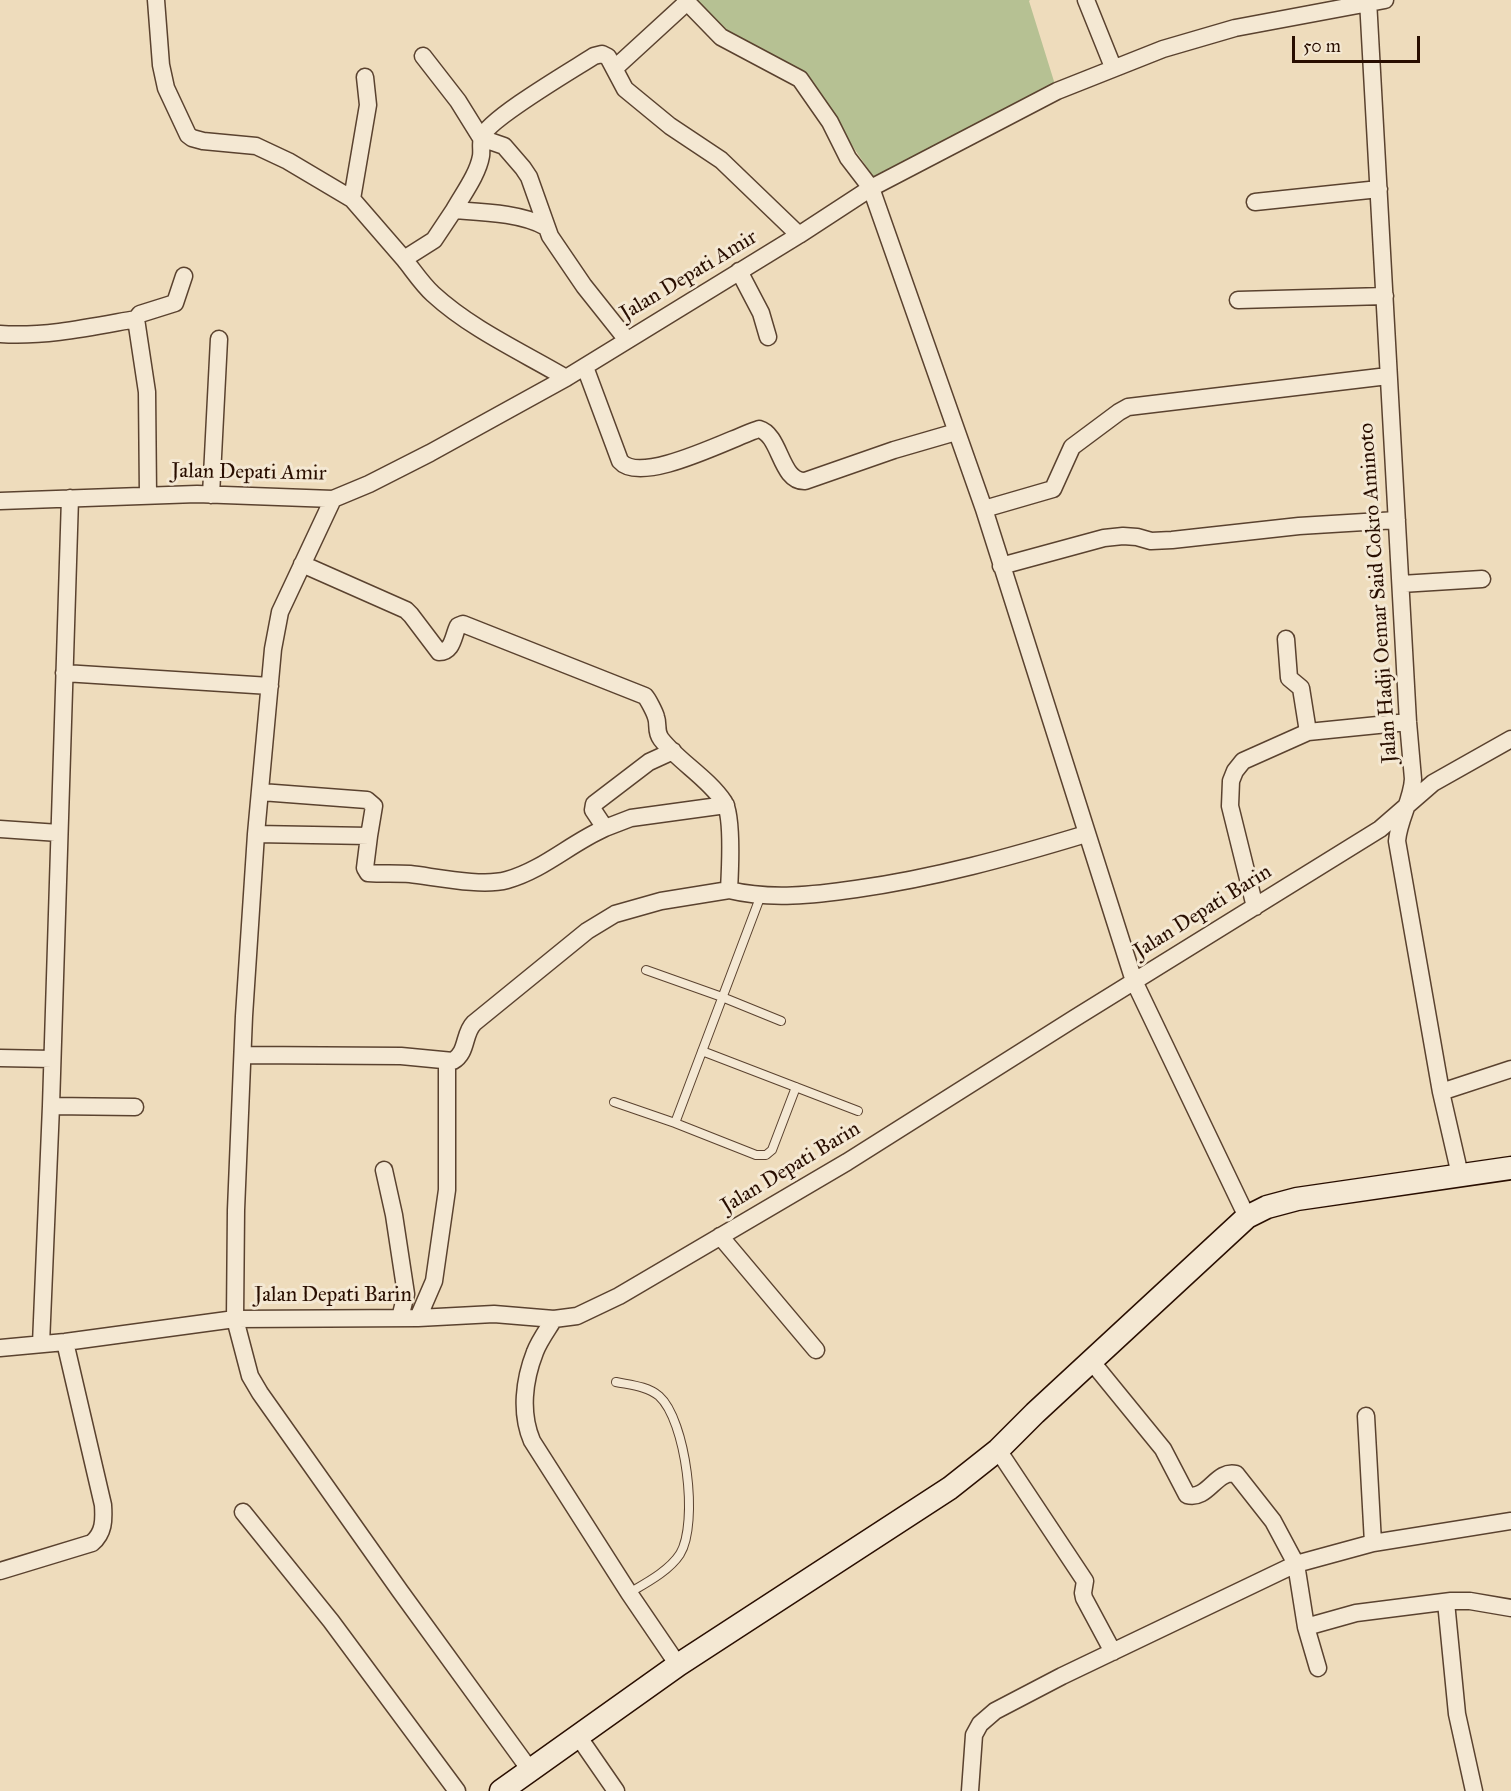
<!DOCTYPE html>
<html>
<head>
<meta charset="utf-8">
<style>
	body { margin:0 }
	#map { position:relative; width:1511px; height:1791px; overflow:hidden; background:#eedcbc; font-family:"IM FELL Great Primer",serif }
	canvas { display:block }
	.scale { position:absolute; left:1292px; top:36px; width:128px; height:27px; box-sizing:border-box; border:3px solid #290e00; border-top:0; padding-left:8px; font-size:18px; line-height:21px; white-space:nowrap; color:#290e00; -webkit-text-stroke:4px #f4e8d3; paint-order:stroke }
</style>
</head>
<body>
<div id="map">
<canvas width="1511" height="1791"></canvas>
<div class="scale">50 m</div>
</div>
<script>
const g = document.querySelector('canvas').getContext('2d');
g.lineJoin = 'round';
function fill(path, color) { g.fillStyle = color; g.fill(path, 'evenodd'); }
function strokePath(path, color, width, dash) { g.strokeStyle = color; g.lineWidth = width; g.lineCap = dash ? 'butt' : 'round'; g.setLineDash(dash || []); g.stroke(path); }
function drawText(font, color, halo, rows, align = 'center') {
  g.font = font + ' "IM FELL Great Primer",serif'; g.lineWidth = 6; g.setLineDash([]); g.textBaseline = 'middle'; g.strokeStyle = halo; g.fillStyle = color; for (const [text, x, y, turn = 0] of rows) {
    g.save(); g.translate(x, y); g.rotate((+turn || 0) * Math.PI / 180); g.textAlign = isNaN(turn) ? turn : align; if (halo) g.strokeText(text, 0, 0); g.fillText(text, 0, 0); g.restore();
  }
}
fill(new Path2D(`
	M686 0H1030L1029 1 1057 91 879 185 834 119 804 84 719 35Z`), '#b6c193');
const lane = new Path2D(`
	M646 970 722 997 781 1021
	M702 1051 858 1111
	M614 1102 675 1123 756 1155H766L772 1150 796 1087
	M675 1123 761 895
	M616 1382C630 1385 647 1386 659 1396 686 1420 699 1523 680 1554 669 1571 646 1583 629 1593`);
const street = new Path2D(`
	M156 0 161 65 166 88 188 135 192 138 203 141 256 146 288 161 352 199 404 259 434 240 454 210C482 212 522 213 546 227
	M685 0 721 37 800 79 830 122 848 158 871 188 984 509 1134 981 1247 1217
	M1086 0 1113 67
	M1368 0 1408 722 1413 779C1412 800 1399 819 1397 841L1441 1092 1460 1175
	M423 56 458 101 481 138 504 146 523 168 529 177 550 236 584 286 627 340
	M615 68 687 2
	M352 199 368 105 365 77
	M1255 202 1379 189
	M454 210C463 194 478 174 481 156 482 150 480 143 482 137 488 119 574 69 594 56L602 54 608 57 625 89 670 126 721 160 799 235
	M404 259C413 270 422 284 433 294 471 329 522 352 566 378
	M739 271 761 313 768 337
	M1238 300 1385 296
	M0 334C47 337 91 327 136 319
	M585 367 620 461C641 486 731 438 759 429 781 435 780 482 805 481L894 450 956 432
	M148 495 147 392 136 319 140 314 175 303 184 276
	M211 495 219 339
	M333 499 280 612 273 649 256 834 244 1016 236 1210 235 1319 250 1376 260 1393 400 1591 530 1770
	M0 501 197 494 333 499 369 484 430 453 566 378 799 235 871 188 1057 91 1163 49 1235 28 1385 0
	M984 509 1053 489 1072 447 1119 412 1128 407 1388 376
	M1001 566 1104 538 1123 536 1137 537 1151 541 1172 540 1299 526 1397 520
	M1401 584 1482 579
	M1286 639 1289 678 1301 688 1308 732
	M64 673 270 686
	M261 792 367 800 374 806 369 836
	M605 828 631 818 726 805
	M0 829 59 833
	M256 834 369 836 365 868 368 873C382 874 396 873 410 874 436 877 482 887 507 880 543 870 571 843 605 828L593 810 594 804 649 762 673 751
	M729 890C770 900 815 895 856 889 935 878 1010 857 1086 834
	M1255 907 1230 806 1231 781 1235 771 1243 761 1308 732 1408 722
	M243 1055 401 1056 453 1061C468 1052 463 1034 474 1023L587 931 615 914 661 901 729 890C730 872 733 815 724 802 707 777 679 762 661 739 655 731 659 725 656 717 655 713 648 699 645 696L463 624 458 626C453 636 453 652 439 652L411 615 406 610 302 564
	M0 1058 52 1059
	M1441 1092 1511 1069
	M51 1106 135 1107
	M384 1170 394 1215 406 1294 400 1318
	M720 1236 816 1350
	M418 1318 434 1281 447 1190V1062
	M554 1319C548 1329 539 1341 535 1352 524 1380 520 1413 532 1441L629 1593 678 1665
	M41 1344 51 1106 70 498
	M0 1348 65 1342 235 1319 418 1318 494 1314 554 1319 577 1316 619 1296 847 1162 1075 1018 1380 829 1433 783 1511 739
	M1092 1362 1163 1449 1187 1495C1208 1501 1216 1469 1236 1474L1273 1521 1296 1564 1306 1627 1356 1613 1451 1601H1470L1511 1608
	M1366 1416 1373 1543
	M998 1450 1085 1581 1083 1593 1084 1598 1113 1652
	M243 1512 331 1621 457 1791
	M0 1571 92 1543C104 1533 104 1520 103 1505L65 1342
	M1446 1602 1457 1714 1474 1791
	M1306 1627 1318 1668
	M578 1736 616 1791
	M970 1791 974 1735 980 1724 995 1711 1062 1676 1296 1564 1373 1543 1511 1521`);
const secondary = new Path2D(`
	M501 1791 678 1665 950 1488 998 1450 1035 1413 1247 1217 1267 1207 1297 1199 1511 1168`);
strokePath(lane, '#5a422f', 10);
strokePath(street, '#5a422f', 19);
strokePath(secondary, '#290e00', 25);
strokePath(lane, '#f4e8d3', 8);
strokePath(street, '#f4e8d3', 16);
strokePath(secondary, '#f4e8d3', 22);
drawText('21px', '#290e00', '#f4e8d3', [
	["Jalan Depati Amir",689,276,-31],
	["Jalan Depati Amir",249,473,1],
	["Jalan Hadji Oemar Said Cokro Aminoto",1379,593,-94],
	["Jalan Depati Barin",1203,912,-32],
	["Jalan Depati Barin",791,1168,-31],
	["Jalan Depati Barin",333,1296]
]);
</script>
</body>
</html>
